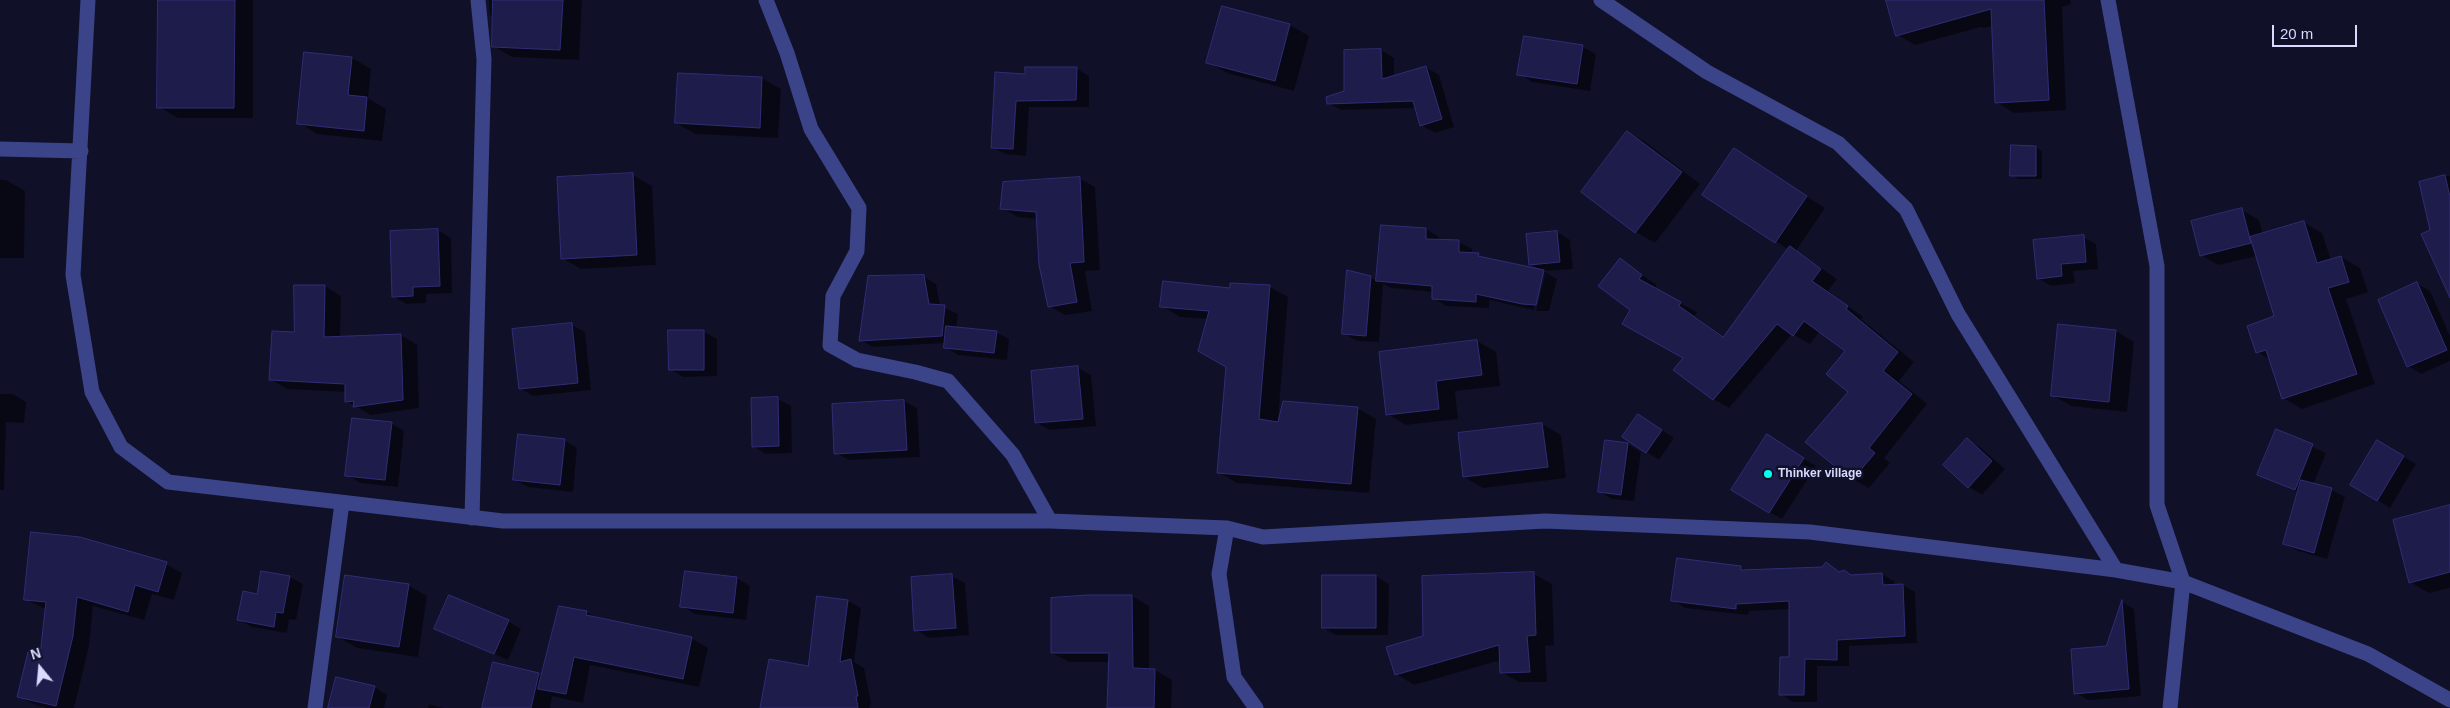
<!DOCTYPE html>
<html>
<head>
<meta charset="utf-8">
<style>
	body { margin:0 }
	#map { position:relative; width:2450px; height:708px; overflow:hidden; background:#101029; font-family:Helvetica,sans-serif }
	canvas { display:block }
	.north { position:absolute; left:15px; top:643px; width:50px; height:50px; -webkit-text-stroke:4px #101029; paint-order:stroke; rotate:343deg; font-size:14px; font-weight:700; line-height:20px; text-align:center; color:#d8daff }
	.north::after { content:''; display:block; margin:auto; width:18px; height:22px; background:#d8daff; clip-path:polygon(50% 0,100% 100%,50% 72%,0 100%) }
	.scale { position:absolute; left:2272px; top:25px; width:85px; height:22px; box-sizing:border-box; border:2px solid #d8daff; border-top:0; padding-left:6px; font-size:15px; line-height:18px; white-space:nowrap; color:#d8daff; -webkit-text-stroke:4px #101029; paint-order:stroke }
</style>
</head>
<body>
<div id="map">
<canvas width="2450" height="708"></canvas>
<div class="north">N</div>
<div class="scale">20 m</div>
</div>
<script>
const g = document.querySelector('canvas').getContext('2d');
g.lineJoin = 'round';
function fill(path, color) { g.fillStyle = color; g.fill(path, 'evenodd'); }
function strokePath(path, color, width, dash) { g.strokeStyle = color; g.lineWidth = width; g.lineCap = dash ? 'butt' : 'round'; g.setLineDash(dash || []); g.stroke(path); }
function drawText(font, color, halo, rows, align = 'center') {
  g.font = font + ' Helvetica,sans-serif'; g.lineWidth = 5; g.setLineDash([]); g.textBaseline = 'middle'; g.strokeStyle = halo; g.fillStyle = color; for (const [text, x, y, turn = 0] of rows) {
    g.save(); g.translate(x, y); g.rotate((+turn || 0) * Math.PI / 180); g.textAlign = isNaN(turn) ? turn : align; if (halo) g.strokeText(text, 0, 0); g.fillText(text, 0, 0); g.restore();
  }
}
fill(new Path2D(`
	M159 0H253V118H178L159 107Z
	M489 0H582L579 60 512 57 493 46V17L490 15Z
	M1888 0H2070L2071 4 2062 7 2066 110 2014 113 1996 102 1993 26 1984 28 1981 27 1915 45 1898 35Z
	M1223 7 1290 25 1309 36 1294 91 1227 73 1208 62Z
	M1583 47 1596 54 1590 91 1532 82 1519 74Z
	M1381 50 1394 58V77L1426 67 1439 75 1454 127 1435 133 1421 125 1416 108 1341 110 1328 103 1346 92Z
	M352 58 371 69 368 98 386 109 382 141 317 134 299 123Z
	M1076 68 1089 76V107H1029L1026 156 1005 154 992 147 1026 75Z
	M762 78 781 89 778 138 695 134 676 123Z
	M1628 132 1647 143 1700 184 1655 243 1636 232 1583 192Z
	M2012 147H2036L2042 151V179H2018L2012 175Z
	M1734 150 1825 208 1796 251 1837 279 1828 291 1863 317 1861 319 1914 362 1899 381 1927 404 1884 458 1890 463 1869 488 1852 479 1847 351 1820 331 1810 344 1792 334 1729 408 1713 399 1685 358 1631 310 1620 260 1657 285 1654 289 1697 312 1695 316 1724 337 1789 250 1704 194Z
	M633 175 652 186 656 265 581 269 562 258Z
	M2445 176H2450V274L2432 230Z
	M1079 178 1095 187 1100 270 1085 271 1092 311 1065 315 1049 306 1038 219 1018 217 1002 208Z
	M0 180H6L25 191 24 258H0Z
	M2242 210 2259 220 2263 235 2303 222 2322 233 2331 260 2341 257 2360 268 2368 292 2346 299 2375 384 2302 409 2283 398 2271 360 2257 352 2276 317 2257 256 2218 265 2201 255ZM2246 239 2253 243V246L2245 241Z
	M1382 226 1426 229 1439 237V241L1459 242 1472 249V254L1542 271 1530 264 1557 232 1570 240 1573 269 1543 271 1557 279 1549 311H1536L1545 274H1542L1534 310 1489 300V308L1446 306 1433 298V292L1391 288 1383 284 1379 342 1357 341 1343 333 1370 277 1378 281Z
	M438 230 451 238 452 293 426 294V303L406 304 393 296Z
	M2083 237 2096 244 2098 269 2073 271 2075 283 2051 286 2038 278Z
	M923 276 936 284 940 306 958 314 956 328 996 332 1009 339 1007 360 958 355 945 347V343L873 347 860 340Z
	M2417 284 2430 291 2450 336V361L2421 374 2408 366Z
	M325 286 341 296 340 337 401 335 417 345 419 408 371 415 346 401V392L287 389 270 379 295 333Z
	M1270 287 1288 297 1278 420 1357 408 1376 419 1369 493 1237 483 1218 472 1227 367 1208 319 1180 317 1162 306Z
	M572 325 585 332 591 390 533 396 520 388Z
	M703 331 717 339V376L683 377 670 369Z
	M2116 331 2134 342 2127 412 2071 406 2052 395Z
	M1477 341 1496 352 1500 386 1455 391 1458 419 1406 425 1387 414Z
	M1078 368 1091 375 1096 426 1050 430 1036 423Z
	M0 394H13L26 402 24 423 6 422 4 490H0Z
	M778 399 791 406 792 453 766 454 753 446Z
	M904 401 917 408 920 457 849 460 836 453 833 405Z
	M391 423 404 431 398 487 360 483 347 475Z
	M1651 423 1674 438 1659 460 1646 452Z
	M1542 424 1561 435 1566 478 1483 488 1464 477Z
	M2277 431 2326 453 2313 485 2332 490 2345 497 2327 559 2298 551 2285 544 2299 493 2259 474Z
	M564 440 577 448 573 492 528 487 515 480Z
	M1967 440 1980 447 2005 469 1982 495 1969 487Z
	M2378 442 2416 464 2390 508 2377 500Z
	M1628 444 1641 452 1634 501 1612 499 1599 491Z
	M1780 444 1816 466 1782 519 1769 512Z
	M2450 506V588L2429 593 2410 582Z
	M166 564 182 573 174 600 152 594 144 620 93 606 89 646 74 708H46L35 705 18 696 41 656 46 609 25 599Z
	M1826 564 1840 573 1852 576 1882 574 1894 581 1895 585H1903L1915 592 1917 643 1849 646V666H1817V702H1793L1780 694 1791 658V609L1749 611 1748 615 1685 608 1673 600 1741 567 1747 571 1822 568Z
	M1534 574 1552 584 1554 645 1545 646 1547 682H1519L1501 672V660L1414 685 1396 674 1425 637Z
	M952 576 965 583 969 635 929 638 916 630 912 578Z
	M1376 576 1389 584 1388 635H1336L1323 628Z
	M290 577 303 584 296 620 289 619 287 633 252 627 239 620 258 595Z
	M737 578 750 586 746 620 695 614 682 606Z
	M408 585 427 596 418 657 357 648 338 637Z
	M1132 596 1149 606V670H1155L1172 680 1171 708H1109L1110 662H1069L1052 653Z
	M818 597 848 601 861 608 854 662 864 668 871 703 869 708H768L809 668Z
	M2122 602 2134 609 2141 696 2088 700 2076 693 2107 648Z
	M587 612 600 620 691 638 708 648 699 687 590 665 583 703 552 696 550 708H483L494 663 543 676Z
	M508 621 521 629 508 660 436 629Z
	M374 687 387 695 384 708H329Z
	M429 704 443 708H428Z`), '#0007');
const building = new Path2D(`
	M158 0H235L234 108H157Z
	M493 0H563L560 50 492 47Z
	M1886 0H2044L2049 100 1995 103 1991 9 1896 36Z
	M1222 6 1290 24 1275 81 1206 63Z
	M1524 36 1583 45 1577 84 1517 75Z
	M1381 49 1382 79 1426 66 1442 119 1420 126 1413 101 1327 104 1326 97 1344 91V50Z
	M304 52 352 57 348 95 367 97 364 131 297 124Z
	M1025 67H1077L1076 100 1016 101 1013 149 991 148 995 72 1025 74Z
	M678 73 762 77 760 128 675 123Z
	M1627 131 1682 172 1635 233 1581 192Z
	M2011 145 2036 146V176H2010Z
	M1734 148 1807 196 1775 243 1702 195Z
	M633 173 637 255 561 259 557 177Z
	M2445 175 2450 197V298L2421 234 2430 230 2419 182Z
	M1080 177 1084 262 1070 263 1077 302 1048 307 1039 265 1036 212 1000 209 1003 182Z
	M2242 208 2251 243 2200 256 2191 221Z
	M2304 221 2317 263 2341 256 2349 282 2328 288 2357 374 2282 399 2266 350 2256 353 2247 326 2274 316 2250 237Z
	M1381 225 1426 228V239L1459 240V252L1479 253 1478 256 1544 270 1536 305 1522 304 1476 294V302L1432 299V286L1376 281Z
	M438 229 440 286 413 287V296L392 297 390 231Z
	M1557 231 1560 262 1529 265 1526 234Z
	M2084 235 2086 262 2061 264 2062 276 2037 279 2033 240Z
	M1790 246 1821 269 1812 281 1848 306 1846 309 1898 352 1883 371 1912 394 1869 448 1875 453 1852 480 1805 442 1848 392 1826 374 1845 351 1804 321 1793 336 1777 324 1713 400 1673 370 1683 358 1622 324 1630 310 1598 286 1620 258 1642 275 1639 279 1681 302 1679 306 1723 337Z
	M1347 270 1371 276 1366 336 1342 334Z
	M924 275 929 304 945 305 942 336 859 341 868 276Z
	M1163 281 1230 288V283L1270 285 1259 419 1278 422 1283 401 1358 407 1351 484 1217 473 1226 367 1198 351 1209 311 1160 307Z
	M2417 282 2447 350 2407 367 2378 300Z
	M294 285H325L324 337 401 334 403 400 353 407 354 401 345 402V384L269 380 272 331 294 332Z
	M572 323 578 383 519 389 512 329Z
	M2058 324 2116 330 2109 402 2051 396Z
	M946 326 997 331 994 353 944 348Z
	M668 330H704V370H669Z
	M1477 340 1482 375 1436 381 1439 409 1386 415 1379 352Z
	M1078 366 1083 419 1035 423 1031 371Z
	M778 397 779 446 752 447 751 398Z
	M904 400 907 450 834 454 832 404Z
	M1638 414 1662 430 1646 453 1622 437Z
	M352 418 392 422 385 480 345 476Z
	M1542 423 1548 467 1463 477 1458 433Z
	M2276 429 2313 444 2295 490 2257 475Z
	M518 434 565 439 560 485 513 480Z
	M1767 434 1804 458 1769 513 1731 490Z
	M1967 438 1992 461 1968 488 1943 465Z
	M1605 440 1628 443 1621 495 1598 492Z
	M2377 440 2404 456 2377 501 2350 485Z
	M2301 480 2332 488 2314 553 2283 544Z
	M2450 505V572L2409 583 2393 520Z
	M31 532 80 537 167 562 158 592 135 585 128 612 77 597 73 636 56 706 17 697 28 652 40 655 46 602 24 600Z
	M1677 558 1741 566V570L1822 567 1826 562 1839 572 1844 570 1851 575 1882 573 1883 585 1903 584 1905 636 1837 640V660L1805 659 1804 695H1779L1780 657H1789V601L1736 604V609L1671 601Z
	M261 571 290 576 283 613 276 612 274 627 237 620 243 591 257 594Z
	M685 571 737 577 733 613 680 607Z
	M1534 572 1536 635 1527 636 1530 672 1500 673 1499 645 1395 675 1386 647 1423 636 1422 576Z
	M952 574 956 628 914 631 911 577Z
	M345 575 409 584 399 647 336 637Z
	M1322 575H1376V628H1322Z
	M449 595 509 620 494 654 434 629Z
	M1088 595H1132L1133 668 1155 669 1154 708H1107L1109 653H1051V598Z
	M817 596 848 600 840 662 851 659 858 696H856L858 708H760L769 659 808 666Z
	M2122 600 2129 689 2074 694 2071 649 2106 646Z
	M559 606 587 611 586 615 692 637 683 679 574 657 566 694 538 689Z
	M493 662 539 673 531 708H482Z
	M336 677 375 686 369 708H328Z`);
fill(building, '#1e1c4a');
strokePath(building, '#302d76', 1);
strokePath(new Path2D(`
	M88 0 73 275 92 392 121 447 168 482 503 521H1050L1227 528 1263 537 1545 521 1810 532 2116 570 2183 582 2368 654 2450 700
	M766 0 787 53 811 129 859 208 857 251 833 296 830 345 857 360 915 372 948 381 1013 455 1050 521
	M1601 0 1707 72 1838 143 1906 209 1958 314 2116 570
	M2108 0 2157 266V505L2183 582 2170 708
	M0 149 81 151
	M472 518 484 59 478 0
	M1227 528 1219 574 1234 677 1256 708
	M315 708 342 503`), '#3b4488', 15);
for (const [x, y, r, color] of [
	[1768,474,5,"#04fff0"]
]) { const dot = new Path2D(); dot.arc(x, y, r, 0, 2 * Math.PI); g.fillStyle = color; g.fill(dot); strokePath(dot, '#101029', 2); }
drawText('bold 12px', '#d8daff', '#101029', [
	["Thinker village",1778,474]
], 'left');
</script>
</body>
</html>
